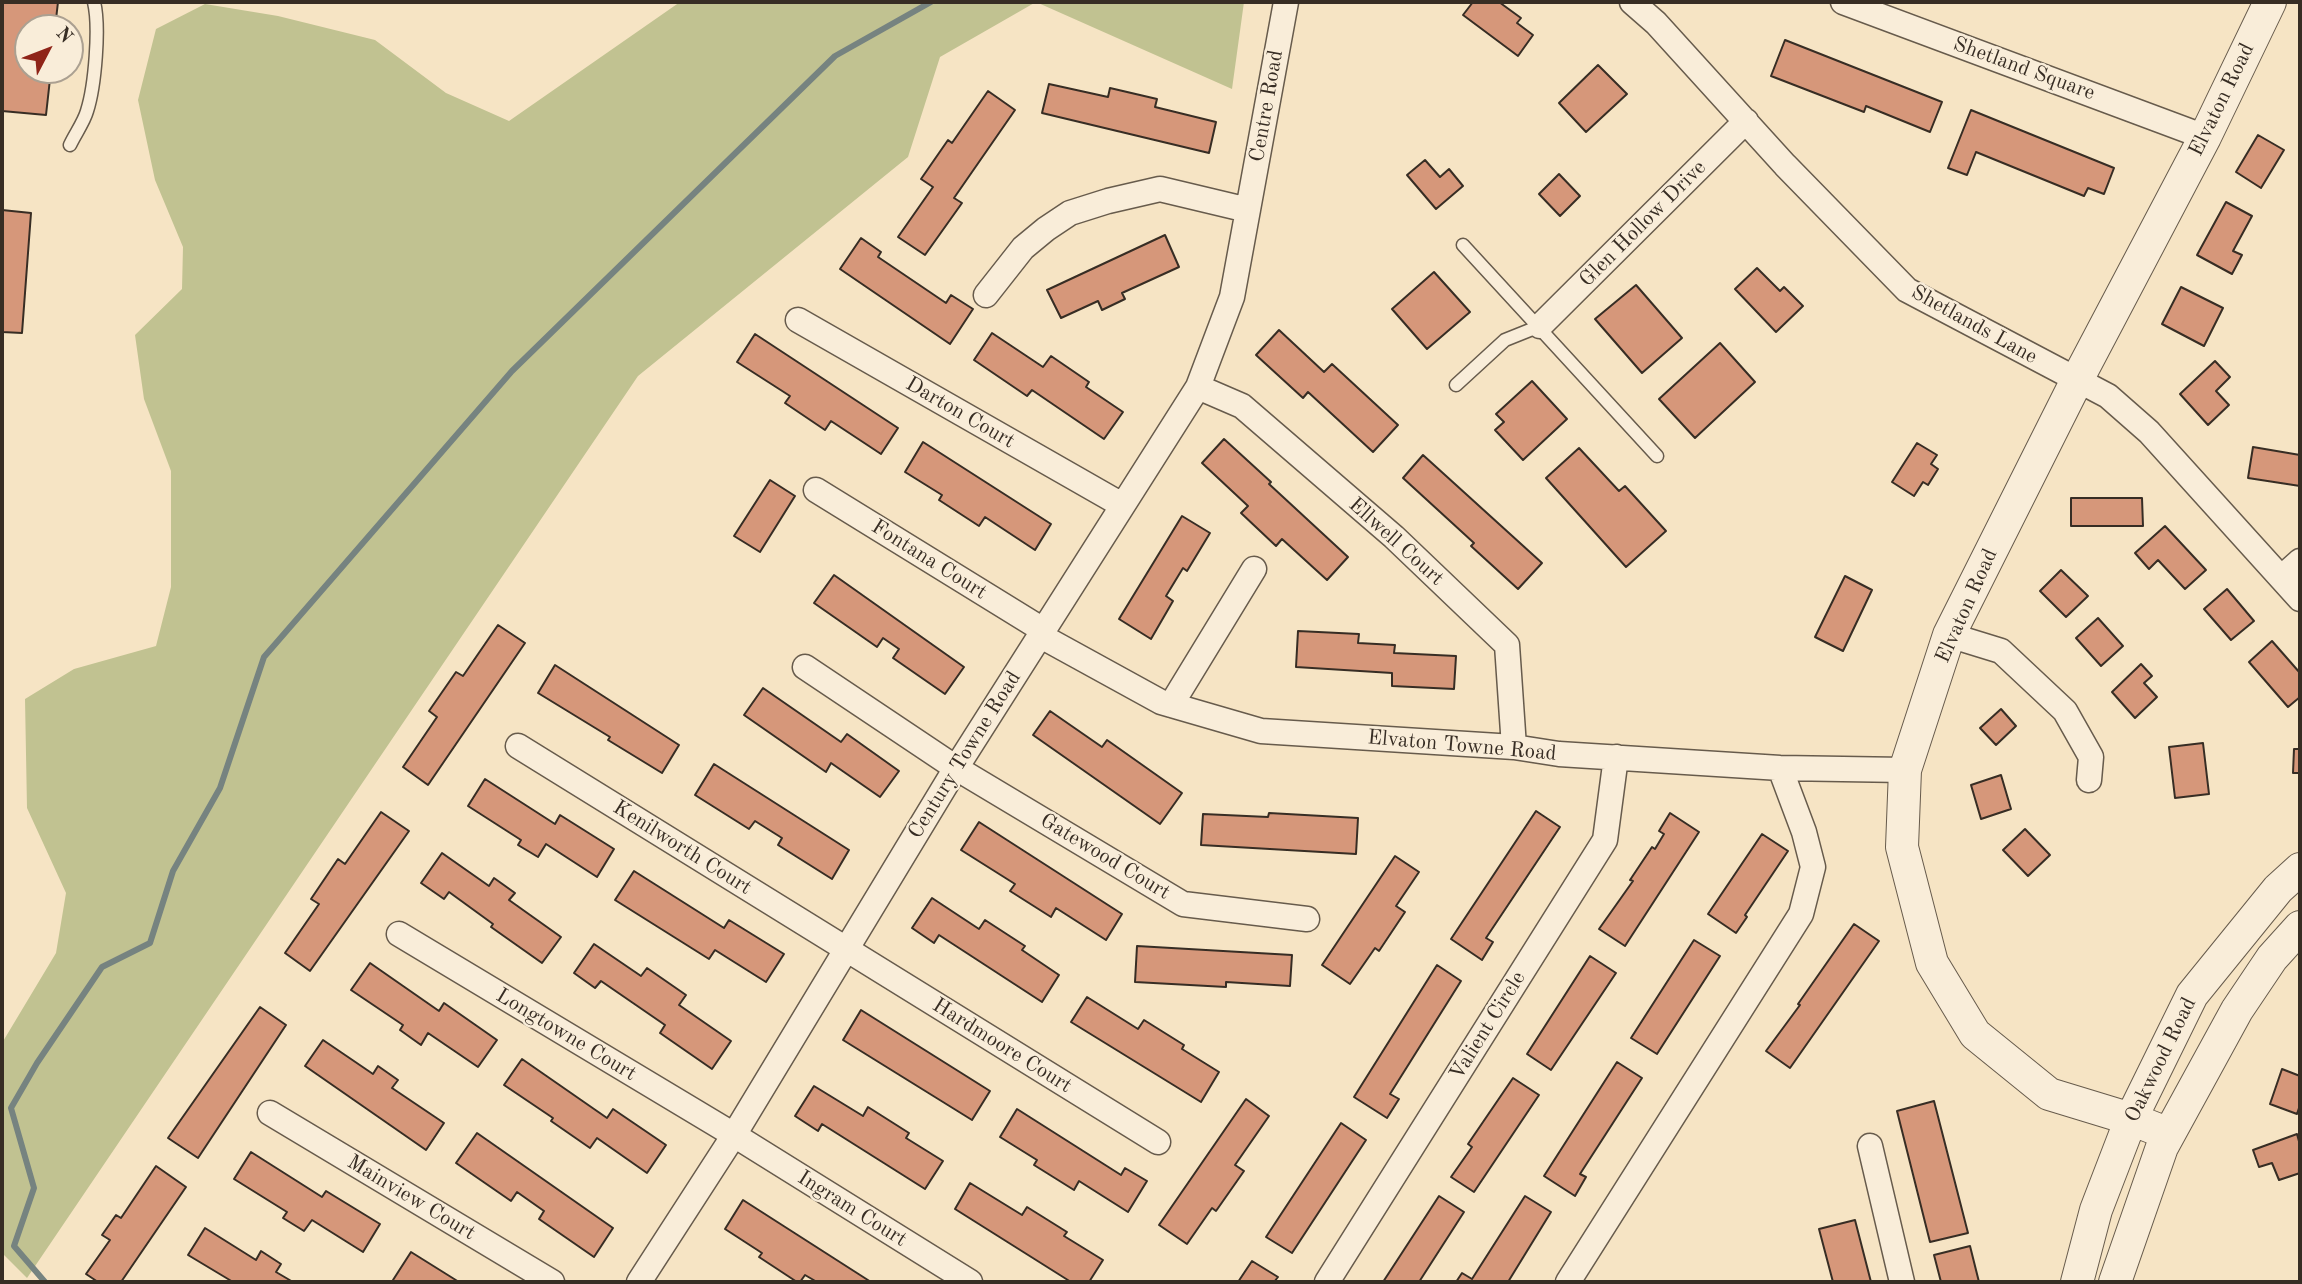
<!DOCTYPE html>
<html>
<head>
<meta charset="utf-8">
<style>
	body { margin:0 }
	#map { position:relative; width:2302px; height:1284px; overflow:hidden; background:#f6e4c4; font-family:"Old Standard TT",serif }
	canvas { display:block }
	.frame { position:absolute; inset:0; border:4px solid #372d24; pointer-events:none }
	.north { position:absolute; left:14px; top:14px; width:70px; height:70px; box-sizing:border-box; background:#f9edd9; border:2px solid #aba091; border-radius:50%; rotate:48deg; font-size:19px; font-weight:700; line-height:28px; text-align:center; color:#372d24 }
	.north::after { content:''; display:block; margin:auto; width:24px; height:32px; background:#8f2418; clip-path:polygon(50% 0,100% 100%,50% 72%,0 100%) }
</style>
</head>
<body>
<div id="map">
<canvas width="2302" height="1284"></canvas>
<div class="frame"></div>
<div class="north">N</div>
</div>
<script>
const g = document.querySelector('canvas').getContext('2d');
g.lineJoin = 'round';
function fill(path, color) { g.fillStyle = color; g.fill(path, 'evenodd'); }
function strokePath(path, color, width, dash) { g.strokeStyle = color; g.lineWidth = width; g.lineCap = dash ? 'butt' : 'round'; g.setLineDash(dash || []); g.stroke(path); }
function drawText(font, color, halo, rows, align = 'center') {
  g.font = font + ' "Old Standard TT",serif'; g.lineWidth = 5; g.setLineDash([]); g.textBaseline = 'middle'; g.strokeStyle = halo; g.fillStyle = color; for (const [text, x, y, turn = 0] of rows) {
    g.save(); g.translate(x, y); g.rotate((+turn || 0) * Math.PI / 180); g.textAlign = isNaN(turn) ? turn : align; if (halo) g.strokeText(text, 0, 0); g.fillText(text, 0, 0); g.restore();
  }
}
fill(new Path2D(`
	M680 2H1244L1232 89 1036 2 940 57 908 157 638 376 27 1278 2 1253V1043L56 953 66 893 27 808 25 699 74 669 156 646 171 587V471L144 399 135 335 182 289 183 247 155 180 138 100 156 29 205 4 278 16 375 40 446 93 509 121Z`), '#c1c291');
strokePath(new Path2D(`
	M45 1282 14 1246 34 1188 11 1108 37 1063 102 967 150 943 173 871 220 788 264 657 512 371 835 56 931 2`), '#768380', 6);
const building = new Path2D(`
	M2 2H58L55 28H28V70H51L46 115 2 111Z
	M1473 2H1499L1521 18 1517 23 1533 35 1518 56 1463 15Z
	M1785 40 1942 102 1930 132 1866 106 1864 112 1771 76Z
	M1598 65 1627 94 1586 132 1559 103Z
	M1049 84 1108 97 1110 88 1157 99 1155 107 1216 122 1209 153 1042 113Z
	M988 91 1015 110 954 198 962 203 925 255 898 237 933 187 921 179 948 140 952 143Z
	M1971 110 2114 168 2104 194 2088 188 2084 196 1976 152 1967 175 1948 168Z
	M2258 135 2284 150 2261 188 2236 172Z
	M1425 160 1440 177 1449 169 1463 186 1436 209 1407 175Z
	M1559 174 1580 196 1560 216 1539 194Z
	M2226 202 2252 216 2233 251 2242 255 2232 274 2197 255Z
	M2 210 31 213 22 333 2 332Z
	M1165 235 1179 267 1122 293 1125 299 1102 310 1098 301 1061 318 1047 290Z
	M861 238 881 252 878 257 946 303 951 295 973 309 950 344 840 269Z
	M1757 268 1780 291 1784 287 1803 306 1776 332 1735 289Z
	M1434 272 1470 312 1427 349 1392 309Z
	M1636 285 1682 338 1642 373 1595 319Z
	M2181 287 2223 308 2204 346 2162 324Z
	M1279 330 1324 372 1332 364 1398 425 1373 452 1308 392 1303 398 1256 355Z
	M992 333 1043 367 1051 356 1089 382 1086 387 1123 412 1104 439 1032 390 1027 396 974 360Z
	M755 334 898 428 881 454 831 421 825 430 785 403 790 396 737 362Z
	M1720 343 1755 382 1695 438 1659 399Z
	M2215 361 2230 377 2216 391 2229 405 2208 425 2180 394Z
	M1532 381 1567 419 1523 460 1495 430 1504 422 1496 414Z
	M1224 439 1271 482 1269 484 1348 557 1327 580 1282 539 1276 546 1241 513 1248 506 1202 463Z
	M923 442 1051 524 1035 550 985 517 979 526 939 500 942 495 905 472Z
	M1917 443 1937 455 1931 464 1938 469 1928 485 1923 482 1914 496 1892 482Z
	M2253 447 2300 455V486L2248 478Z
	M1579 448 1619 491 1625 486 1666 531 1626 567 1546 478Z
	M1423 455 1542 563 1518 589 1471 546 1474 543 1403 478Z
	M770 480 795 496 760 552 734 536Z
	M2071 498H2142L2143 526H2071Z
	M1182 516 1210 533 1187 571 1183 568 1166 596 1173 601 1151 639 1119 619Z
	M2165 526 2206 570 2185 589 2158 560 2149 569 2135 553Z
	M2061 570 2088 596 2066 617 2040 591Z
	M834 575 964 667 945 694 893 658 899 649 883 638 877 647 814 603Z
	M1845 576 1872 590 1843 651 1815 637Z
	M2227 589 2254 621 2231 640 2204 609Z
	M2098 618 2123 646 2101 666 2076 638Z
	M498 625 525 643 428 785 403 767 437 717 429 711 456 672 463 676Z
	M1298 631 1359 634 1358 643 1395 645 1394 653 1456 656 1454 689 1392 686V673L1296 667Z
	M2272 641 2300 673V697L2288 707 2249 662Z
	M2141 664 2152 676 2144 683 2157 697 2135 718 2112 692Z
	M555 665 679 745 662 773 608 740 610 737 538 693Z
	M763 688 841 742 847 734 899 771 880 797 831 763 826 772 744 715Z
	M2001 709 2016 726 1996 745 1980 728Z
	M1050 711 1102 747 1107 740 1182 793 1160 824 1033 735Z
	M2203 743 2209 794 2175 798 2169 747Z
	M2294 749H2300V773H2293Z
	M714 764 849 850 832 879 778 845 782 838 755 821 749 829 695 795Z
	M2001 775 2011 809 1981 819 1971 785Z
	M485 779 555 824 560 815 614 849 597 877 546 844 538 857 518 845 521 840 468 806Z
	M1536 811 1560 827 1486 938 1493 942 1482 960 1451 939Z
	M381 812 409 831 310 971 285 953 319 904 311 899 338 859 345 864Z
	M1269 813 1358 818 1356 854 1201 845 1203 814 1268 817Z
	M1670 813 1699 832 1625 946 1599 929 1633 881 1630 880 1652 847 1655 849 1664 834 1659 831Z
	M979 822 1122 914 1106 940 1056 908 1051 917 1010 891 1015 884 961 850Z
	M2025 829 2050 855 2028 876 2003 850Z
	M1762 834 1788 851 1745 915 1747 917 1736 933 1708 914Z
	M442 853 489 886 494 878 515 893 509 900 561 937 542 963 491 927 493 924 449 892 444 899 421 883Z
	M1395 856 1419 872 1396 906 1405 912 1379 951 1375 948 1350 984 1322 965Z
	M634 871 724 928 729 920 784 954 766 982 715 950 709 959 615 900Z
	M932 898 979 929 985 920 1025 946 1022 950 1059 975 1042 1002 939 935 934 943 912 928Z
	M1854 924 1879 941 1790 1068 1766 1051 1800 1005 1798 1004Z
	M1694 940 1720 956 1657 1054 1631 1038Z
	M594 944 641 976 647 968 686 995 679 1005 731 1041 712 1069 660 1033 665 1025 601 981 595 988 574 973Z
	M1137 946 1292 955 1290 986 1226 982V987L1135 982Z
	M1590 956 1616 973 1551 1070 1527 1054Z
	M370 963 439 1011 444 1003 497 1040 478 1067 428 1033 421 1045 400 1030 403 1025 351 990Z
	M1437 965 1461 981 1390 1094 1399 1099 1387 1118 1354 1097Z
	M1087 997 1138 1029 1144 1020 1184 1045 1182 1049 1219 1072 1201 1102 1071 1022Z
	M260 1007 286 1025 198 1158 168 1138Z
	M861 1010 990 1091 972 1120 843 1040Z
	M323 1040 373 1074 378 1066 398 1080 392 1088 444 1123 426 1150 305 1066Z
	M522 1059 607 1118 613 1109 666 1145 647 1173 597 1138 590 1148 551 1121 553 1118 504 1085Z
	M1617 1062 1642 1078 1580 1174 1586 1177 1575 1196 1544 1176Z
	M2282 1069 2300 1076V1105L2297 1114 2270 1104Z
	M1513 1078 1539 1095 1474 1192 1451 1177 1472 1147 1468 1144Z
	M814 1086 863 1116 868 1107 909 1133 906 1138 943 1161 925 1189 822 1124 818 1131 795 1116Z
	M1246 1099 1269 1116 1235 1165 1244 1171 1216 1211 1212 1208 1187 1244 1159 1225Z
	M1934 1101 1968 1233 1930 1242 1897 1111Z
	M1017 1109 1121 1175 1125 1168 1147 1181 1128 1212 1079 1181 1074 1190 1034 1165 1037 1160 1000 1137Z
	M1341 1123 1366 1140 1292 1253 1266 1237Z
	M477 1133 613 1228 594 1257 539 1219 544 1211 517 1192 511 1201 456 1163Z
	M2297 1134 2300 1145V1173L2279 1180 2272 1163 2259 1167 2253 1150Z
	M251 1152 322 1197 326 1191 380 1224 363 1252 312 1220 304 1231 283 1218 287 1212 234 1179Z
	M156 1166 186 1187 121 1282H98L86 1274 110 1240 102 1235 116 1215 121 1218Z
	M970 1183 1022 1215 1027 1207 1067 1232 1064 1236 1103 1260 1089 1282H1071L955 1209Z
	M1439 1196 1464 1212 1419 1282H1383Z
	M1525 1196 1551 1212 1508 1282H1456L1462 1273 1472 1279Z
	M743 1200 871 1282H817L805 1275 800 1282H797L759 1257 762 1253 725 1229Z
	M1855 1220 1871 1282H1833L1819 1229Z
	M205 1228 256 1260 261 1251 281 1264 276 1272 293 1282H233L188 1255Z
	M1970 1246 1979 1282H1941L1934 1255Z
	M411 1252 459 1282H396L393 1280Z
	M1252 1261 1278 1277 1274 1282H1238Z`);
fill(building, '#d6977a');
strokePath(building, '#372d24', 2);
const service = new Path2D(`
	M70 145C75 134 84 122 87 111 95 86 100 27 94 2
	M1463 245 1657 456
	M1456 385 1505 340 1540 326`);
const minor = new Path2D(`
	M1632 2 1656 23 1785 165 1907 290 2108 396 2149 432 2300 599
	M1843 2 2205 137
	M986 295 1023 248 1046 229 1070 213 1108 201 1160 189 1248 210
	M798 320 1122 505
	M1540 326 1746 121
	M1198 387 1242 406 1394 537 1507 645 1514 747
	M816 490 1043 630
	M2281 578 2300 561
	M1039 635 1161 702 1261 731 1514 747 1559 754 1780 768 1905 770
	M1949 635 2001 651 2065 711 2091 757 2089 780
	M805 667 956 768 1183 904 1307 919
	M1171 705 1254 569
	M518 746 1158 1142
	M399 934 734 1135 970 1282
	M270 1113 552 1282
	M1870 1146 1902 1282
	M639 1282 734 1135 956 768 1198 387 1232 297 1286 2
	M1327 1282 1605 840 1616 757
	M1568 1282 1801 914 1813 867 1804 832 1780 768`);
const tertiary = new Path2D(`
	M2169 1134 2131 1119 2049 1094 1975 1034 1932 963 1902 847 1905 770 1949 635 2077 380 2205 137 2270 2
	M2077 1282 2096 1210 2131 1119 2192 995 2278 889 2300 869
	M2115 1282 2162 1147 2237 1010 2272 958 2300 927`);
strokePath(service, '#675b4c', 15);
strokePath(minor, '#675b4c', 27);
strokePath(tertiary, '#675b4c', 34);
strokePath(service, '#f9edd9', 12);
strokePath(minor, '#f9edd9', 24);
strokePath(tertiary, '#f9edd9', 32);
drawText('21px', '#372d24', '#f9edd9', [
	["Shetland Square",2024,69,20],
	["Elvaton Road",2222,100,-64],
	["Centre Road",1267,106,-80],
	["Glen Hollow Drive",1643,224,-45],
	["Shetlands Lane",1974,325,29],
	["Darton Court",960,413,30],
	["Ellwell Court",1396,542,42],
	["Fontana Court",929,560,32],
	["Elvaton Road",1967,606,-66],
	["Elvaton Towne Road",1462,746,5],
	["Century Towne Road",965,755,-58],
	["Kenilworth Court",682,848,32],
	["Gatewood Court",1105,857,31],
	["Valient Circle",1488,1026,-58],
	["Longtowne Court",566,1035,31],
	["Hardmoore Court",1002,1046,32],
	["Oakwood Road",2161,1060,-64],
	["Mainview Court",411,1198,31],
	["Ingram Court",852,1209,32]
]);
</script>
</body>
</html>
